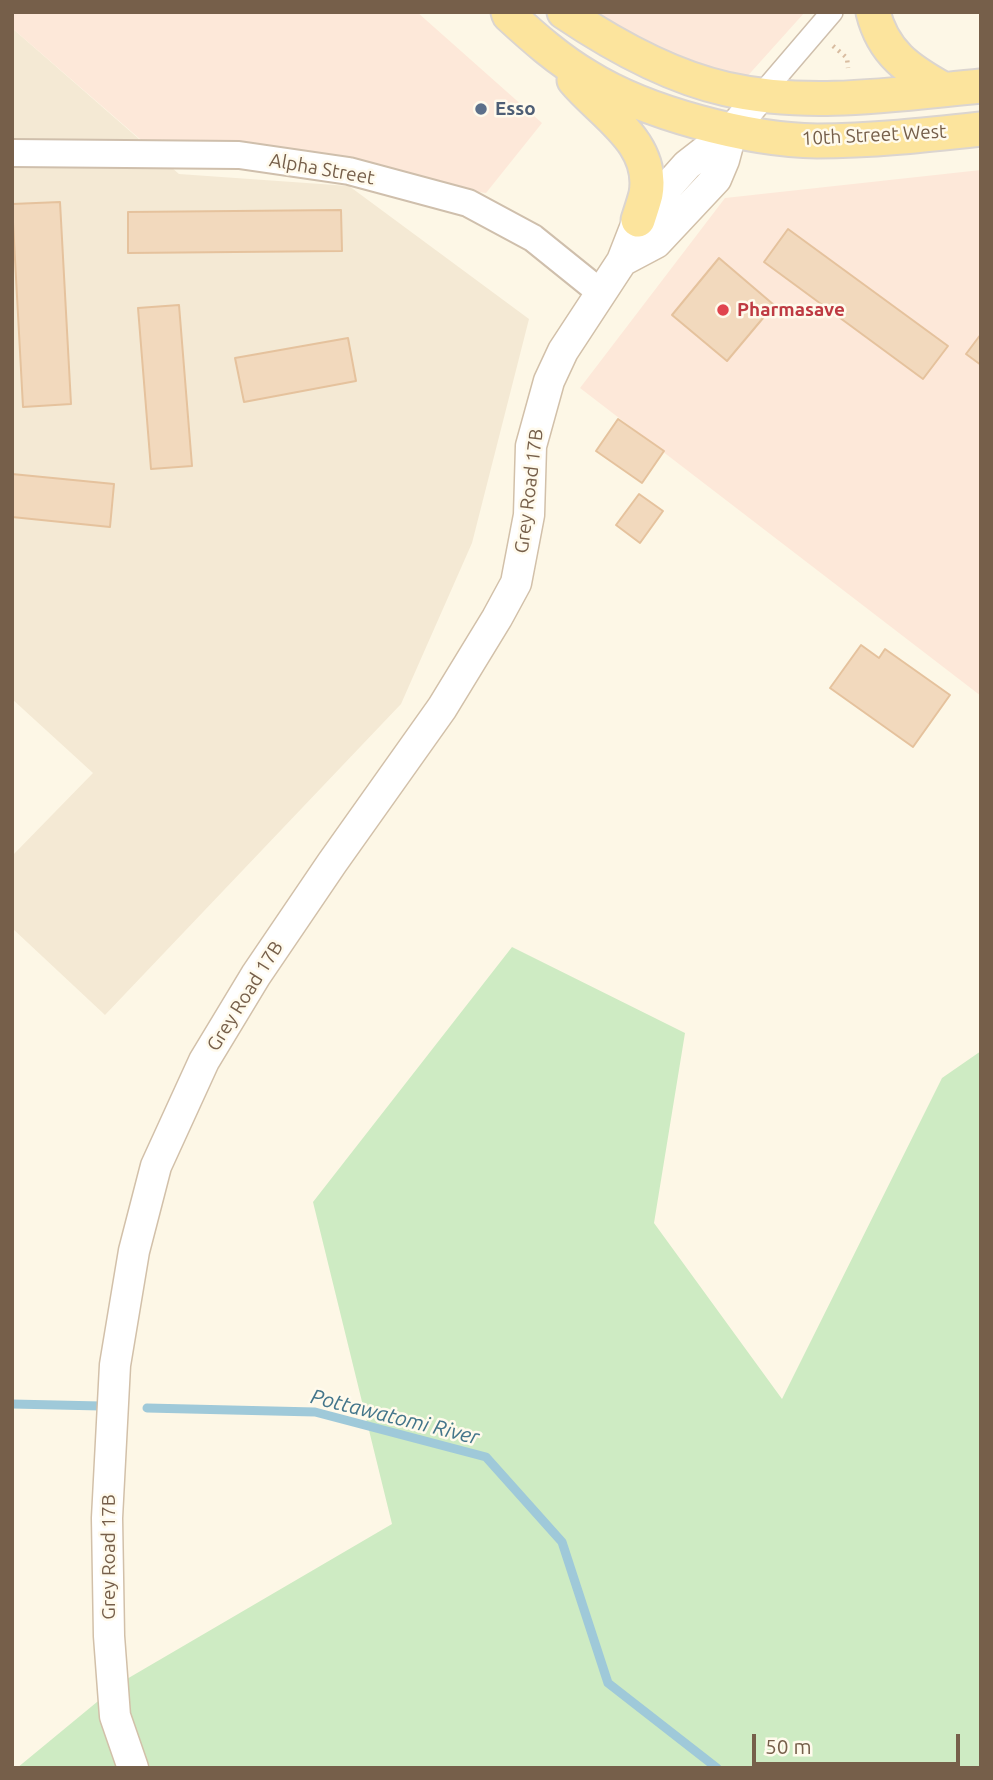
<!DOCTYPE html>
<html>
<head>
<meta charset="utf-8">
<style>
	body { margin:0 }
	#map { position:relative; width:993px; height:1780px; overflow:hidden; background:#fdf7e6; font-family:Ubuntu,sans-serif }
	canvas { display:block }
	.frame { position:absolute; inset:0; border:14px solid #765f4a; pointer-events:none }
	.scale { position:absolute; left:752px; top:1734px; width:208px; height:32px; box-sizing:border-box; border:4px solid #765f4a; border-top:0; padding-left:9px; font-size:21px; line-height:24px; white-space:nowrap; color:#765f4a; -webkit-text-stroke:5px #fffaec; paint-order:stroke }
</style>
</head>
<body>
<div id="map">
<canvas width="993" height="1780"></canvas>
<div class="frame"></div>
<div class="scale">50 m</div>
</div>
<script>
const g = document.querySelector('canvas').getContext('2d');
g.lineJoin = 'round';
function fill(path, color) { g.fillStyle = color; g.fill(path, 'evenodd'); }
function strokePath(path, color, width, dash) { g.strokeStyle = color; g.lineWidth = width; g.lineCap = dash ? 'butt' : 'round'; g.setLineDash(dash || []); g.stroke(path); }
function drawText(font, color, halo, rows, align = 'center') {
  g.font = font + ' Ubuntu,sans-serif'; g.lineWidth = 5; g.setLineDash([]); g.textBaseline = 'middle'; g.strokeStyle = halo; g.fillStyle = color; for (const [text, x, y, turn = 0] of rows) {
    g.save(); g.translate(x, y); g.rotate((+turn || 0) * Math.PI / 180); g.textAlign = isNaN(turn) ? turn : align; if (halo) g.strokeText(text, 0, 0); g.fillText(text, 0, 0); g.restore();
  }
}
fill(new Path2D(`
	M12 28 179 174 349 186 529 319 472 543 401 704 105 1015 12 928V856L93 773 12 699Z`), '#f4e9d4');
fill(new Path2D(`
	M12 12H417L542 123 486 193 148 146 12 28Z
	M595 12H805L726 100Z
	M981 170V696L580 388 725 198Z`), '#fde8d9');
fill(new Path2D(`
	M512 947 685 1033 654 1223 782 1399 942 1078 981 1051V1768H17L120 1683 392 1524 313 1202Z`), '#ceebc3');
strokePath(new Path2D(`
	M12 1404 101 1406
	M147 1408 315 1412 486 1457 562 1542 608 1683 717 1768`), '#9fc9d9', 9);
const building = new Path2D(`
	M60 202 71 404 23 407 12 204Z
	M341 210 342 251 128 253V212Z
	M788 229 948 346 923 379 764 262Z
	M719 258 774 305 727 361 672 315Z
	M179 305 192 466 151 469 138 308Z
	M981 334V365L966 354Z
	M348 338 356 381 244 402 235 358Z
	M618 419 664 451 642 483 596 451Z
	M12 474 114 484 110 527 12 517Z
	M639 494 663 511 640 543 616 525Z
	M861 645 879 658 885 649 950 695 913 747 830 688Z`);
fill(building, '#f2d9bd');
strokePath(building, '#e5c29d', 2);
const minor = new Path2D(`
	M761 95 832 12`);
const tertiary = new Path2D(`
	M12 153 239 155 349 171 468 203 533 238 600 292`);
const secondary = new Path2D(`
	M622 261 656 243 716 179 724 160 732 130
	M133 1768 115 1716 109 1636 107 1518 115 1365 134 1251 156 1166 204 1061 256 975 332 863 442 708 497 618 516 583 529 515 531 446 549 381 563 351 622 261 638 220 687 165 732 130 761 95`);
const primary = new Path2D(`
	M508 12 509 15C534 38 559 60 588 77 646 113 748 140 817 141 871 141 926 135 981 129
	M564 12C613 45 668 76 726 89 809 108 897 94 981 86
	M873 12C883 53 909 70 943 89
	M574 80C602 114 655 142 646 194 644 202 641 211 638 220`);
strokePath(minor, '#cfbfac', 24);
strokePath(tertiary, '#cfbfac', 30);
strokePath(secondary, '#d2c0a9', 33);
strokePath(primary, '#dbd5d0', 37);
strokePath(new Path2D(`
	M833 46 847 58 848 68`), '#d8bca0', 4.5, [2, 5]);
strokePath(minor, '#fff', 21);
strokePath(tertiary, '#fff', 26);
strokePath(secondary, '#fff', 30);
strokePath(primary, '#fce49d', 33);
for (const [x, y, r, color] of [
	[481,109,7,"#5c6f8a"],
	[723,310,7,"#e0444e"]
]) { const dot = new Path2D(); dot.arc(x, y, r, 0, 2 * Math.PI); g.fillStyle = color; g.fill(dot); strokePath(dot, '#fffaec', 2.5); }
drawText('bold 19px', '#4e5e75', '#fffaec', [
	["Esso",495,109]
], 'left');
drawText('19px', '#765f4a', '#fffaec', [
	["10th Street West",874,135,-3],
	["Alpha Street",322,169,10],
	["Grey Road 17B",529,491,-83],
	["Grey Road 17B",245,996,-58],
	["Grey Road 17B",109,1557,-90]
]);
drawText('bold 19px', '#be3a42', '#fffaec', [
	["Pharmasave",737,310]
], 'left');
drawText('italic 21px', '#43758a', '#fffaec', [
	["Pottawatomi River",395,1417,14]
]);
</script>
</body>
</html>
